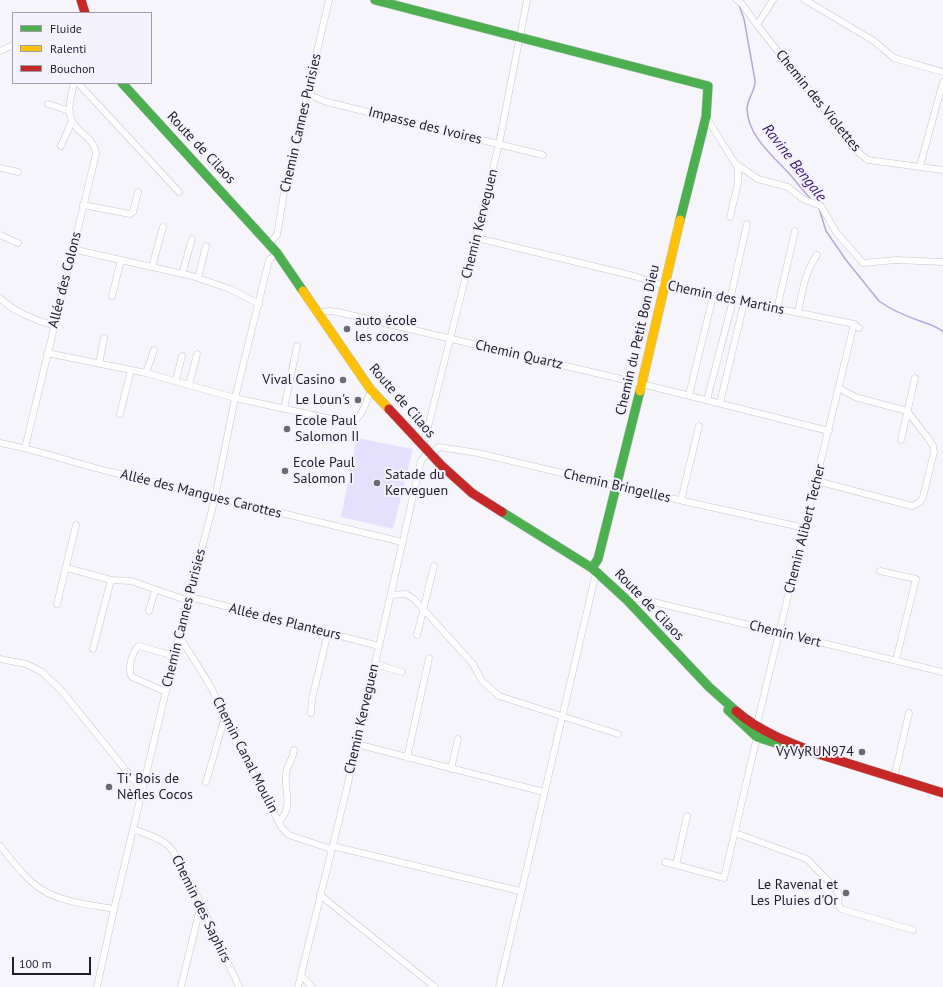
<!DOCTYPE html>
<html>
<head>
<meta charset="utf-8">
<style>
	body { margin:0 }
	#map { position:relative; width:943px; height:987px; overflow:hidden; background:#f6f5fb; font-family:"PT Sans",sans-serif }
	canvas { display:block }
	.legend { position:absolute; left:12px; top:12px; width:140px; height:72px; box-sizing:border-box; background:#f4f2fe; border:1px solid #9f9ea8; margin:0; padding:5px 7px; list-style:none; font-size:12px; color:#201f26 }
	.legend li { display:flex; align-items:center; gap:8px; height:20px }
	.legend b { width:20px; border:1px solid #9f9ea8 }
	.scale { position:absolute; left:12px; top:957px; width:79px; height:18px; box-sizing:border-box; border:2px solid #201f26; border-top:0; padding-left:5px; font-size:12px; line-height:14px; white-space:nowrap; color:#201f26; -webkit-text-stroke:3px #f4f2fe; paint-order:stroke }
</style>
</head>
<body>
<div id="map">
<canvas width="943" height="987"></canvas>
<ul class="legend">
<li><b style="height:5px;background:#4caf50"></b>Fluide</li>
<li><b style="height:5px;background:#ffc107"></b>Ralenti</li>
<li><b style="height:5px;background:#c62828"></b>Bouchon</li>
</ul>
<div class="scale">100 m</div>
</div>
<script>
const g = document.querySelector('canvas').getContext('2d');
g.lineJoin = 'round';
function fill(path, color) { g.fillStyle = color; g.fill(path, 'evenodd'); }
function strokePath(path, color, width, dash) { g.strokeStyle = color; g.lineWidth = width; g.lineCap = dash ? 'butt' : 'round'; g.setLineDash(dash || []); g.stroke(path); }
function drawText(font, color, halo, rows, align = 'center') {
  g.font = font + ' "PT Sans",sans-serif'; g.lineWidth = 4; g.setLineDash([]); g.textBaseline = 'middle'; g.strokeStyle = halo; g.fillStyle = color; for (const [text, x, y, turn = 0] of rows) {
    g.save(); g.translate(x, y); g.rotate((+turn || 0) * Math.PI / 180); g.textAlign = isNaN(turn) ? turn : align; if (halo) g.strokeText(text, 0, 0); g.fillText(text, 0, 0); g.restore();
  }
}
fill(new Path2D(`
	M357 438 413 449 393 529 341 517Z`), '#e5e0fd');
strokePath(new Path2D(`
	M739 5 744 19 755 80C756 91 747 98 747 109 748 138 776 158 793 178 799 185 804 192 811 199
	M819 208 826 231 846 260 879 301C891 310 906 316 920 321 928 324 937 326 943 332`), '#b4a8e2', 1.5);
const street = new Path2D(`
	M737 0 742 4 757 25 859 153 868 160 943 170
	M805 0 874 41 894 58 943 72
	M757 25 773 0
	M0 51 13 45
	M78 83 179 192
	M307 94 327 102 543 155
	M48 104 70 111
	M706 117 738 168V183L730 217
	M61 146 72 121
	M736 164 758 179 788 187 803 199 821 206 836 232 863 263 896 260 943 262
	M920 166 943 82
	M0 168 18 172
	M83 205 130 214 133 212 138 192
	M0 235 18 243
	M477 238 634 276 665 286 854 324 859 328
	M269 243 277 235 284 193 329 0
	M72 249 192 276 230 289 259 304
	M152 267 163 227
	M182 274 192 239
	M198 278 206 246
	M112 296 121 260
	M0 298C13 311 36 321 53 325
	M730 300 747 224
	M777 309 795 231
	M316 312 331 311 342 313 642 384 829 431
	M798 313C802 292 805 272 817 255
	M47 353 146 373 235 398 345 422C362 424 365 403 371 390
	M99 364 104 338
	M146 373 154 350
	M176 380 182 356
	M189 385 197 354
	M689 395 713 296
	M707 400 733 300
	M720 403 744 303
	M284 409 297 346
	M120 414 131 370
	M901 440 915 378
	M0 443C38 450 74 463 111 472 208 495 305 518 402 542
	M421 444 425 439 499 144 527 0
	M25 448 96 154C95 138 78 134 72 121 66 110 72 94 74 83
	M431 454 439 447 478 453 616 486 805 528
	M817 481 912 506 920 502 923 497 934 452 933 446 928 438 907 411 855 397 839 388
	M681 500 699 426
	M67 568 111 580 131 581 189 601
	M880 571 916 579 896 660
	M391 595 406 594 414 599 473 664 482 681 499 696 618 734
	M190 597 379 646
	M627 600 629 598H637L943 672
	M57 604 76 525
	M149 611 155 590
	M417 635 434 566
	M179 636C194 661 218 692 224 720L282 828 289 835 331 849
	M93 649 111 580
	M0 659 26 664 42 672 60 689 142 790
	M375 664 402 672
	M166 692 132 677C127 670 132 651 139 646L174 656
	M311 713 312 699 328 632
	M756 728 854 324
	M356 744 544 792
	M407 758 429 658
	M451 769 458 739
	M894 778 909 713
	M206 782 224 720
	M279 821C294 807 284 790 286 774 287 765 293 759 294 750
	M133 829C148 835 163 838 173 851L201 904 239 987
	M735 833 807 859 836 889 839 896 838 905 841 909 913 930
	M0 846C14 863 28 883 48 893 68 903 92 905 114 909
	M332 846 520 891
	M665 862 724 878 757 737
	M676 865 687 816
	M320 895 435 987
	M301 975 312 987
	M97 987 114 909 179 636 215 498 235 398 269 260 277 253
	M181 987 201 904
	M298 987 345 796 421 461 428 452
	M499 987 595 577 597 572`);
const fast = new Path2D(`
	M375 0 708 86 706 117 680 220
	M122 83 277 253 303 291
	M502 512 592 568 627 600 709 687 736 711
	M592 568 598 559 640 391
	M728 710 757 737 794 749`);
const slow = new Path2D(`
	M303 291 371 390 389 409
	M640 391 680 220`);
const jam = new Path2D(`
	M81 0 85 13
	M389 409 441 465 472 493 502 512
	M736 711C760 732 790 743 820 754
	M815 753 943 793`);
strokePath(street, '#c6c5cc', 7);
strokePath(fast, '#c6c5cc', 10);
strokePath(slow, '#c6c5cc', 10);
strokePath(jam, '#c6c5cc', 10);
strokePath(street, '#fefefe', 6);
strokePath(fast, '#4caf50', 9);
strokePath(slow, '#ffc107', 9);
strokePath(jam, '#c62828', 9);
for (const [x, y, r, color] of [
	[347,329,4,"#6b6a71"],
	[343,380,4,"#6b6a71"],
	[358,400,4,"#6b6a71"],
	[287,429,4,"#6b6a71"],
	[285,471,4,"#6b6a71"],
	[377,483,4,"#6b6a71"],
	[862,752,4,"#6b6a71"],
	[109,787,4,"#6b6a71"],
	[846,893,4,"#6b6a71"]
]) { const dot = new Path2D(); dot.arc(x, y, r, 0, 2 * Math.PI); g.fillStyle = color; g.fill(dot); strokePath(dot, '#f4f2fe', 1.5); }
drawText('14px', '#201f26', '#f4f2fe', [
	["Chemin des Violettes",818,101,51],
	["Chemin Cannes Purisies",301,123,-77],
	["Impasse des Ivoires",425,126,14],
	["Route de Cilaos",201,148,47],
	["Chemin Kerveguen",480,224,-76],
	["Allée des Colons",65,280,-76],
	["Chemin des Martins",726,298,12],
	["Chemin du Petit Bon Dieu",638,340,-77],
	["Chemin Quartz",519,355,13],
	["Route de Cilaos",402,401,49],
	["Chemin Bringelles",617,486,13],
	["Allée des Mangues Carottes",201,494,14],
	["Chemin Alibert Techer",805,529,-76],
	["Route de Cilaos",649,605,46],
	["Chemin Cannes Purisies",184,618,-76],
	["Allée des Planteurs",285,622,14],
	["Chemin Vert",785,634,14],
	["Chemin Kerveguen",362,719,-77],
	["Chemin Canal Moulin",245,755,63],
	["Chemin des Saphirs",201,909,64]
]);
drawText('14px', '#201f26', '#f4f2fe', [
	["auto école",355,321],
	["les cocos",355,337],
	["Vival Casino",335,380,"right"],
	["Le Loun's",350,400,"right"],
	["Ecole Paul",295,421],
	["Salomon II",295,437],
	["Ecole Paul",293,463],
	["Salomon I",293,479],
	["Satade du",385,475],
	["Kerveguen",385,491],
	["VyVyRUN974",854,752,"right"],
	["Ti' Bois de",117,779],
	["Nèfles Cocos",117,795],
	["Le Ravenal et",838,885,"right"],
	["Les Pluies d'Or",838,901,"right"]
], 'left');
drawText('italic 15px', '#381574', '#f4f2fe', [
	["Ravine Bengale",794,163,52]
]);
</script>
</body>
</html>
